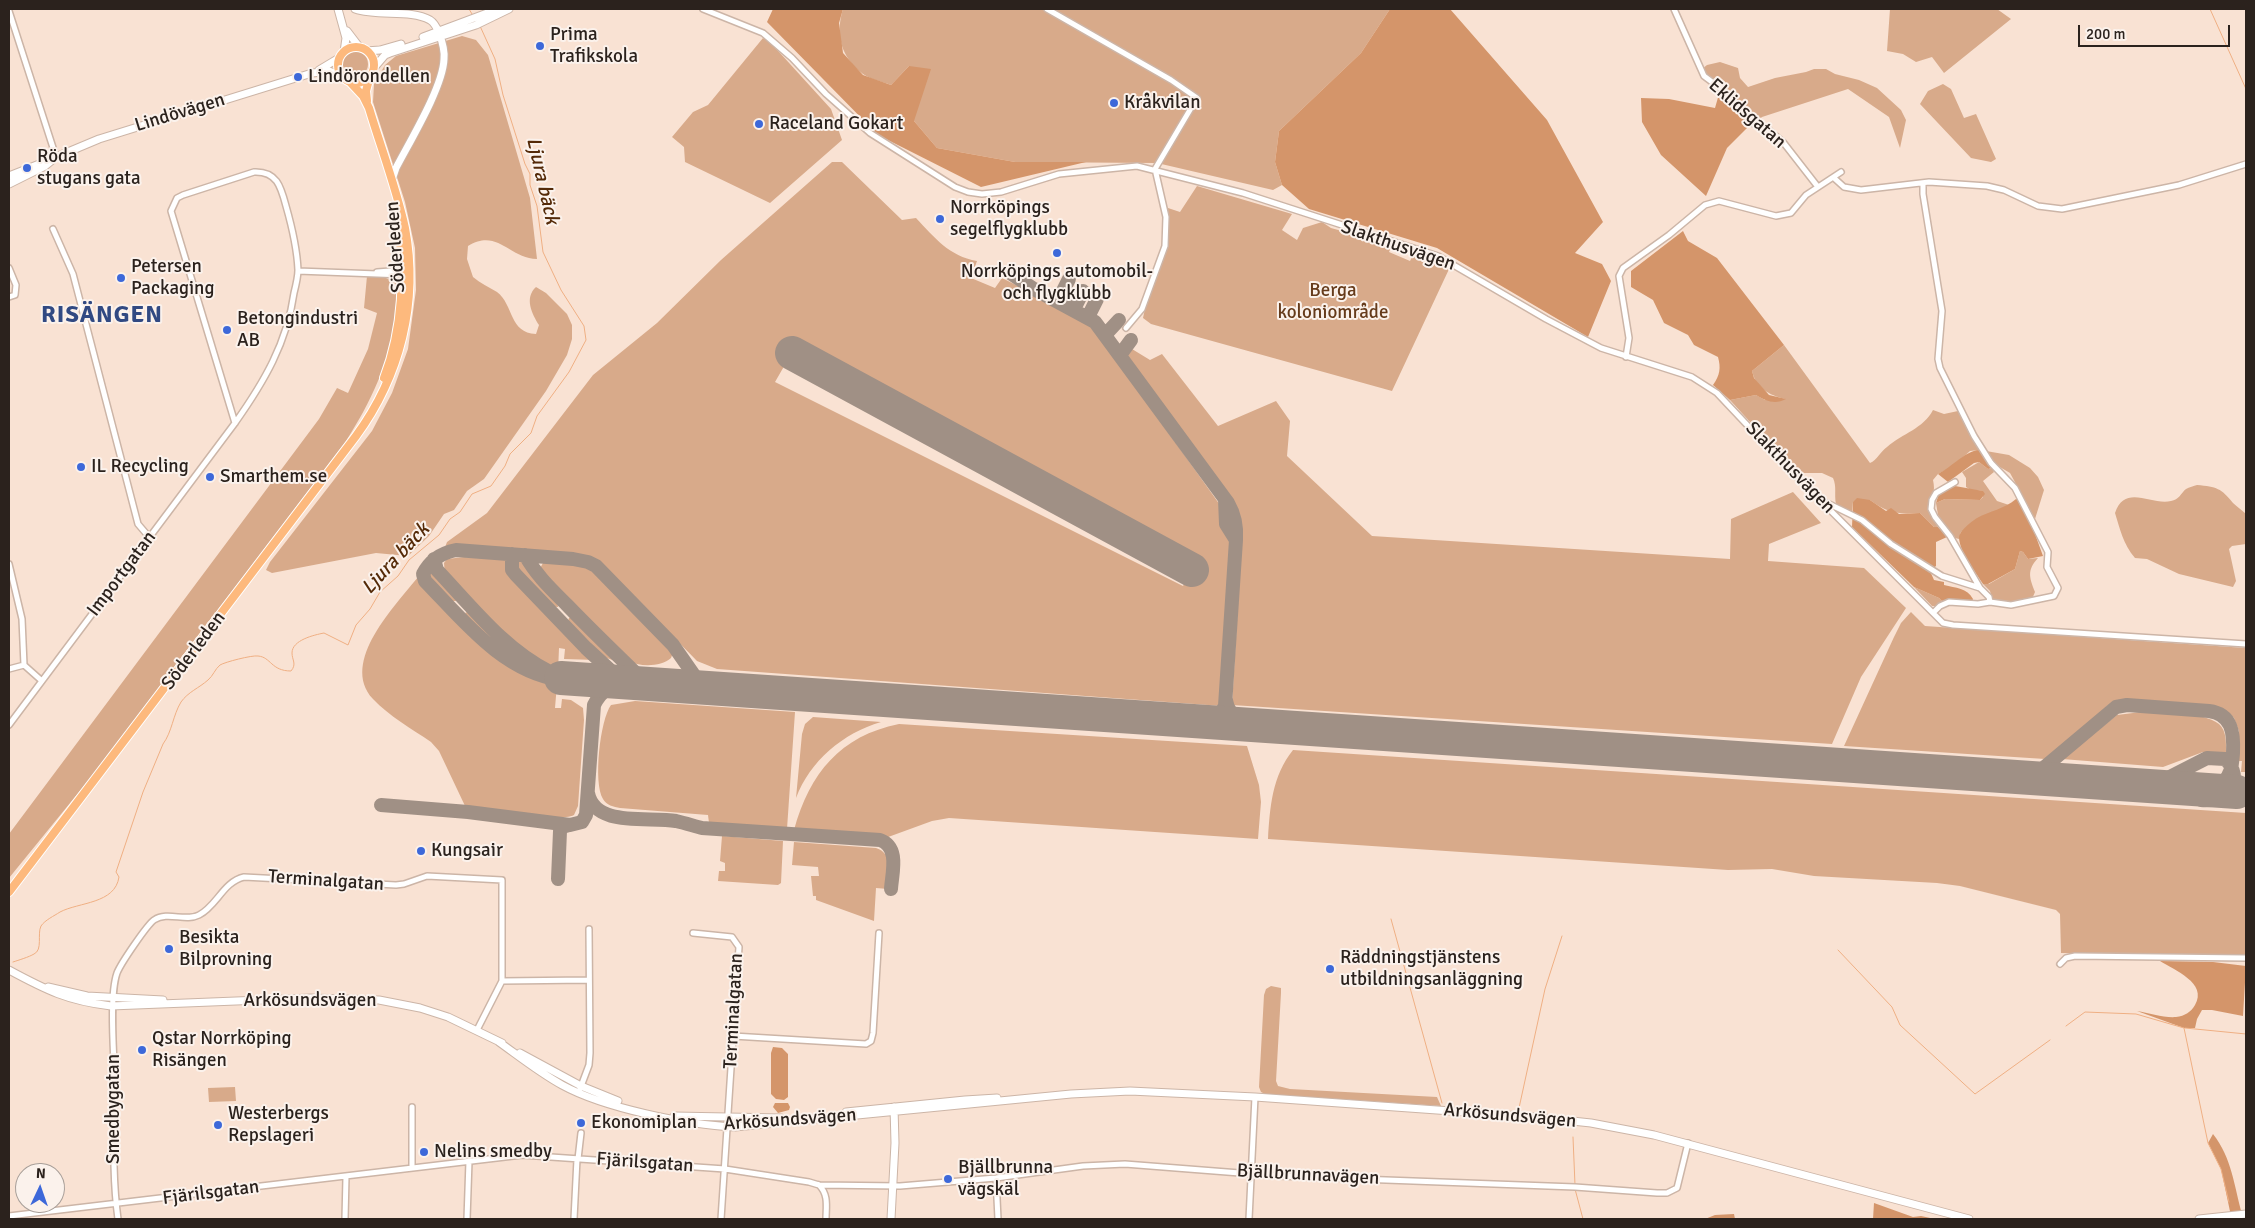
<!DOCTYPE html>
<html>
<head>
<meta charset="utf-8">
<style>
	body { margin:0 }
	#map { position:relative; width:2255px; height:1228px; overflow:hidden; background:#f9e2d3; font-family:Signika,sans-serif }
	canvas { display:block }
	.frame { position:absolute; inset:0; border:10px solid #2b221d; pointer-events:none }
	.north { position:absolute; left:15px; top:1163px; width:50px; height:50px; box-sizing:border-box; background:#fbf2ec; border:1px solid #a89f99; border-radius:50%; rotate:3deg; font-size:14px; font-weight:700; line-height:20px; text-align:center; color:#2b221d }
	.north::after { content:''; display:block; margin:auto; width:18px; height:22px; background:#3d68d9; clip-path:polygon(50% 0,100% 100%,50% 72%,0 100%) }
	.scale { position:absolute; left:2078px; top:25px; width:152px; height:22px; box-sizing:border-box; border:2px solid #2b221d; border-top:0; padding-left:6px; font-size:15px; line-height:18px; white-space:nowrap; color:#2b221d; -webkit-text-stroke:4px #fbf2ec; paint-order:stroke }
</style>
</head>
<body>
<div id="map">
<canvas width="2255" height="1228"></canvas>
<div class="frame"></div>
<div class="north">N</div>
<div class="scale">200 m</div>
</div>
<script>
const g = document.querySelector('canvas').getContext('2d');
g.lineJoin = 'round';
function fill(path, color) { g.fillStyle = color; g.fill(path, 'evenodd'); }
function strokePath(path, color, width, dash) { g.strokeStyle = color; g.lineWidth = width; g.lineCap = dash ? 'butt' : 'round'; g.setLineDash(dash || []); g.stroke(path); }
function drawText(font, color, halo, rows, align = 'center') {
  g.font = font + ' Signika,sans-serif'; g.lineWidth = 4; g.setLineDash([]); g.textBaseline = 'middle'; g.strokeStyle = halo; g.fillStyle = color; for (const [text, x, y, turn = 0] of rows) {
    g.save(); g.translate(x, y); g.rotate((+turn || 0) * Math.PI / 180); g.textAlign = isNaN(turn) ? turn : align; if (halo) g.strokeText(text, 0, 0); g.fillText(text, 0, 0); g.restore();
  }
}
fill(new Path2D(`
	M843 9H1390L1361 53 1279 131 1275 162 1282 185 1273 190 1157 163 1015 162 937 148 914 121 909 66 891 85C883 82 870 79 863 74 841 57 835 35 843 9Z
	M1890 9H1997L2011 19 1944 73 1932 57 1916 62 1903 54 1887 51Z
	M462 36 476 40 488 55 530 198 537 259C508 258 498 228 468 246L467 259 473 277C480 283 489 287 497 292 514 305 509 333 536 334L539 325C532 314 524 298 536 287L546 293 567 314 572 325V339L567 355 546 391 484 479 467 491 454 510 444 514 429 536 408 556 376 553 272 573 266 570 270 562 372 431 392 393 408 349 416 290 415 248 405 202 373 102 374 84 385 65 396 56Z
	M763 38 770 42 831 109 842 140 770 203 685 162 684 147 672 137 693 112 708 105Z
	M342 64a13 13 0 1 1 26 0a13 13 0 1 1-26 0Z
	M1720 62 1738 68 1740 78 1748 87 1775 78 1806 72 1814 69H1826L1835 74 1859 80 1877 88 1901 110 1906 120 1900 148 1889 117 1848 89 1762 117 1755 123 1705 76 1702 69 1707 65Z
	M1943 84 1951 89 1964 118 1976 114 1996 159 1991 162 1971 158 1920 104 1928 91Z
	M832 162H842L902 220 916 218C935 238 949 256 977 261L971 278 995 288 1002 278 1076 315 1094 328 1220 505 1221 522 1232 544 1231 608 1222 706 717 669 697 661 611 573 586 557 458 547 444 550 447 542 487 513 593 375 657 323 721 260ZM798 342 1198 558 1183 586 775 382Z
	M1197 186 1292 214 1282 230 1297 240 1303 228 1322 222 1331 228 1392 245 1389 252 1410 261 1414 253 1450 267 1392 391 1151 324 1143 318 1147 299 1166 250 1168 208 1180 212Z
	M367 276 384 277 396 283C399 294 397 306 396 317 389 363 371 402 346 441L88 781 9 878V834L319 419 337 388 348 393 368 349 377 313 364 308Z
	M1784 345 1870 463C1877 460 1880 452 1887 447 1903 433 1923 429 1933 410L1944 414 1958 411 1979 450 1970 451 1952 467 1938 474 1933 480C1938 503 1921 500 1938 527H1934L1920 513C1897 514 1889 514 1870 500L1853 502 1852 512 1836 504C1834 494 1837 487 1833 478L1822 473H1800L1783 458 1730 400 1756 395 1765 400 1785 399C1769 395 1756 388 1752 371Z
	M1132 349 1150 360 1162 354 1218 426 1276 401 1290 421 1287 456 1372 536 1730 559 1731 519 1793 492 1821 523 1769 544 1768 561 1864 568 1906 608 1861 677 1832 744 1232 705 1239 587 1241 518 1134 366 1125 357Z
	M1986 451 2009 455 2030 468 2038 477 2044 490 2035 519 2010 473 1993 463Z
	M1979 462 1988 469 1992 468 1994 472 1983 481 1997 501 2009 505 1961 532 1959 539 1955 538 1938 515 1936 503 1945 499 1980 500 1983 497V491L1971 490 1966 487V478L1962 472Z
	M2197 485C2217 487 2221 488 2233 503 2237 507 2242 510 2246 514V544L2232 546 2229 549 2236 581 2233 587 2179 574 2147 559 2135 558C2123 544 2120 529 2115 513 2125 483 2152 506 2171 501 2179 500 2181 493 2186 489 2189 487 2194 486 2197 485Z
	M2020 551 2023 552 2028 559 2038 558C2027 570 2029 577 2035 592L2032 599 2008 602 1992 599 1990 591 1983 584H1989L2015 569Z
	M464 557 510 560V572L516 580 596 660 564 659 565 649 559 648 558 672C514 655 479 606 445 575L444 563 447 559Z
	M519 561H522L557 600 558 607C545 608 518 576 517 564Z
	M550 562 584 565 595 569 674 650 671 658C661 667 640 667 628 661L540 573 539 570 543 563Z
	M432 571 455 593 456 601H451L432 583 429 575Z
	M418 577 425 581 496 656 516 669 536 678 557 684 555 708H561L562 699 571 700 583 708 584 720 578 806 574 815C557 823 488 810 466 808L439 751 431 742C412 729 389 716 373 699 339 662 396 605 418 577Z
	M1914 587 1939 598 1942 601 1936 606H1932Z
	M472 610 513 652 547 675 504 655 469 620 465 613Z
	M1911 612 1925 626 2246 648V772H2241L2242 761H2238L2239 731 2234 718 2226 711 2208 705 2118 701 2107 706 2083 729 2045 759 1844 746 1894 637 1901 623Z
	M573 617 616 658V660C603 662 572 632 568 621L569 618Z
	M635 701 795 712 787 829 709 823 708 815 620 808C614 807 606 805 603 799 593 783 600 720 611 705Z
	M2141 712C2161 713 2202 711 2219 724 2227 731 2226 744 2226 754L2203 752 2163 767 2062 759 2117 715Z
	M813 717 881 722C843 733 810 761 796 798L802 734 805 724Z
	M899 724 1247 746 1259 785 1261 802 1258 839 949 818 932 821 880 840V837L794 830C810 773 840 736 899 724Z
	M1293 750 2246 813V955L2061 953 2060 914 2056 910 1960 886 1937 883 1814 876 1772 869 1728 870 1268 839C1270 807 1272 776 1293 750Z
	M722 836 783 841 781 883 778 885 718 881 719 871H725V863L720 861Z
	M794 842 876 848C894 854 889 874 888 889L876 888 874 921 816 900V896H813L811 876H819L818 867 792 865Z
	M1271 986 1281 988V993L1276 1081 1278 1086 1290 1089 1437 1097 1441 1106 1265 1094 1261 1092 1259 1087 1264 995 1266 989Z
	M235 1087 236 1101 209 1102 208 1088Z`), '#d8aa8a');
fill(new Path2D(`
	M773 9H843L839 23 843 53 863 75 891 85 909 66 931 69 914 121 937 148 1015 162H1086L981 187 878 135 767 22Z
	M1390 9H1450L1547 120 1603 222 1575 253 1602 264 1611 281 1588 337 1437 248 1309 209 1282 185 1275 162 1279 131 1361 53Z
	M1719 94 1732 102 1749 126 1727 148 1706 196 1661 155 1642 122 1641 98 1669 99 1715 108Z
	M1683 231 1688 241 1717 258 1784 345 1752 371 1754 378 1769 395 1786 399C1775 405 1766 401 1756 395L1730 400 1713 385C1720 375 1721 368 1718 357L1694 345 1688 335 1664 323 1653 300 1631 287V271Z
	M1979 450 1992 468 1988 469 1979 462 1974 463 1948 482 1938 474C1952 467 1965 451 1979 450Z
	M1955 486 1983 491 1985 494 1980 500 1945 499 1936 503 1939 493Z
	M1857 498 1870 500 1886 511 1891 508 1899 514 1920 513 1934 527H1938L1947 537 1936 542V566L1930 571 1934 580 1944 582V585C1956 588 1967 588 1973 599L1972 602 1953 599 1942 601 1939 598 1914 587 1852 527 1853 502Z
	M2016 499 2019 500 2031 523 2043 556 2028 559 2023 552 2020 551 2015 569 1988 584H1983C1975 571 1960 553 1959 538 1959 531 1971 522 1977 518 1990 511 2004 509 2016 499Z
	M2160 961 2213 962 2246 966 2243 1016 2212 1010H2202L2197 1019 2195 1028H2184L2137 1011C2149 1013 2164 1018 2176 1017 2185 1016 2191 1012 2195 1005 2208 983 2174 970 2160 961Z
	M773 1047 782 1048 788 1054V1097L784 1100 776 1099 771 1094V1053Z
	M775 1103H788L790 1107 789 1110 778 1113 773 1107Z
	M2213 1134C2232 1158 2234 1186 2242 1214L2231 1216 2221 1169 2208 1143Z
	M1874 1203 1913 1217 1921 1216 1935 1219H1873Z
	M1734 1214 1735 1219H1705L1715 1215Z`), '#d4956a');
strokePath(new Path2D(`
	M469 9 472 14
	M2210 9 2246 89
	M1391 919 1442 1103
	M1838 950 1892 1007 1900 1025 1975 1094 2050 1040
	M13 962C19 960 29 957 34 954 43 950 37 934 41 926 45 920 54 916 60 912 79 902 115 904 119 877L116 872 143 792 163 744C172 732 173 715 181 702 188 692 199 688 208 680 213 676 215 669 220 665 225 662 252 655 258 656 271 657 271 671 291 671 297 664 292 660 292 653 292 640 314 635 324 633L348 645 356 625 370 609 380 592 398 576 409 560 439 535 450 519 460 512 472 494 491 486 505 466 510 454 531 433 537 416 569 372 586 340 584 326 561 290 543 252 537 206 530 185V174L525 164 503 95 495 59 480 26
	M2066 1026 2085 1012 2136 1014 2184 1028 2208 1143 2221 1169 2229 1202
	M2185 1028 2246 1034
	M1519 1108 1545 989 1562 936
	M1573 1137 1575 1185
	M1575 1189 1583 1219`), '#efaf83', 1);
strokePath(new Path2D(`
	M1010 273 1034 289 1095 322 1228 503C1235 515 1237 526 1236 540L1225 706C1216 725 1196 721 1178 720
	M1058 301 1069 279
	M1074 309 1083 291
	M1088 317 1097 299
	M1105 335 1119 320
	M1120 355 1131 340
	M1225 499 1226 524 1236 540
	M512 554V570L516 575 586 648 624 683
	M525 555C536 575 551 589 567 605 593 632 620 658 647 684
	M434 559 437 570C471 606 505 650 550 672
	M561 680C503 672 463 620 425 581L423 574C430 560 441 553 456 550L573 559 588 562 596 566 673 645 703 688
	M1226 700C1229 724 1257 724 1276 727
	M2019 777 2041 770 2116 707 2127 705 2209 711C2232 714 2234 733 2233 753 2232 764 2232 774 2223 782 2217 788 2210 789 2201 790
	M2144 786 2162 781 2207 758 2225 759C2246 779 2227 803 2201 800L2188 789
	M588 793C595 828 649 816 676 821 685 823 694 826 702 828L880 840C900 847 892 873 891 889
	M381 805 468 812 570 825 582 822 586 815 594 705C602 688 614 684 632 684
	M558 879 560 831 562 827 569 825`), '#a09085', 14);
strokePath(new Path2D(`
	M792 353 1192 570
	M561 678 2237 792`), '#a09085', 34);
const street = new Path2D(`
	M703 9 763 33 792 58 826 94 870 133 955 187 968 192 982 194 1001 192 1059 174 1137 166 1243 193 1438 256 1546 319 1601 348 1692 377 1717 393 1782 462 1943 623 1953 625 2246 644
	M1047 9 1171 80 1197 98 1155 169 1166 217 1165 246 1142 309 1126 328
	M1674 9 1704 76 1724 91 1752 123 1769 130 1783 142 1818 187
	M9 11 56 157
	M1834 178 1844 187 1861 190 1929 182 1987 186 2004 190 2038 206 2062 209 2179 185 2246 164
	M1923 183V194L1942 311 1938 359 1940 368 1974 436 1991 463 2015 488 2048 552 2047 567 2058 588 2054 596 2011 605 1990 602 1978 604 1949 602 1940 606 1934 612
	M53 229 73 274 138 524 150 538
	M9 268 16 285 15 295 9 297
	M298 271 404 275
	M377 272 404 270
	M1626 357 1629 338 1619 276 1623 268 1669 235 1705 205 1719 201 1776 216 1791 213 1806 195 1841 172
	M1955 482 1936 493 1932 500 1931 509 1935 517 1950 536 1980 588
	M1821 500 1862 520 1891 544 1942 576 1980 588 1989 597 1990 602
	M9 564 22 619 24 665 42 681
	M9 669 24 665
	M9 725 235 423C264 382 287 343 294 293 296 285 298 277 298 270 297 248 292 227 286 206 281 187 277 171 254 172L183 195 177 198 171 211 235 423
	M693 933 732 937 739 947 721 1219
	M2060 964 2066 958 2075 956 2246 958
	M502 981 588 980
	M733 1036 866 1044 871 1041 873 1033 879 933
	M580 1089 589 1065 590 1053 589 929
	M412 1107V1168
	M578 1159 581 1133
	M996 1178 998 1219
	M819 1185C829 1195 826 1207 826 1219
	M9 1216 522 1155 725 1169 809 1182 819 1185 900 1186 996 1178 1083 1166 1125 1164 1278 1176 1575 1187 1657 1193H1667L1677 1188 1688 1143
	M118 1219C111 1168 115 1115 114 1064 113 1041 110 993 117 973 121 963 147 925 154 920 168 911 185 922 199 915 217 906 223 882 244 877L396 885 404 884 427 876 502 880V981L477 1030
	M345 1219 346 1177
	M467 1219 469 1161
	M574 1219 577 1159
	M1249 1219 1255 1097`);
const secondary = new Path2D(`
	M338 9 346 38 344 52
	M355 9C378 17 410 9 430 20 435 23 437 28 439 33 442 41 445 50 444 59 443 87 410 141 396 168L392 180
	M347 31 360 48
	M423 37 498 9
	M366 51 380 50 401 44
	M373 69 385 55 390 53 476 25 509 9
	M319 70 339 58
	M9 176 47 161
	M9 184 45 166 56 157 99 139 312 73 329 71 342 76
	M9 970C46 990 68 1001 111 1006L311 998 379 1000 420 1008 448 1017 502 1043
	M48 987 87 996 163 1000
	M499 1042C520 1057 540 1073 562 1085 604 1108 687 1125 735 1127L1071 1094 1130 1091 1255 1097 1535 1117 1591 1123 1654 1135 1969 1219
	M520 1053 581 1086 618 1101
	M846 1112 965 1100 997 1098
	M674 1116 781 1118
	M891 1219 895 1143 894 1107
	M2199 1219 2246 1214`);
const primary = new Path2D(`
	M338 65a18 18 0 1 1 36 0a18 18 0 1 1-36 0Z
	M367 101 366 91 370 76
	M384 378C405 324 405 265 396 209
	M9 892 356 436C400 376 419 302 405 228 396 187 381 148 369 108L363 96 349 81`);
strokePath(street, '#ccb5a7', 8);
strokePath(secondary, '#ccb5a7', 9);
strokePath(primary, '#fff', 10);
strokePath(street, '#fff', 5);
strokePath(secondary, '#fff', 7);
strokePath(primary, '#fdb97d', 8);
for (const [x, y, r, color] of [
	[540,46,5,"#3d68d9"],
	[298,77,5,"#3d68d9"],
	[1114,103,5,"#3d68d9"],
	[759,124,5,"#3d68d9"],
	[27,168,5,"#3d68d9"],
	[940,219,5,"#3d68d9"],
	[1057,253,5,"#3d68d9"],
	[121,278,5,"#3d68d9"],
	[227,330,5,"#3d68d9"],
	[81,467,5,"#3d68d9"],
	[210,477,5,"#3d68d9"],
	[421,851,5,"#3d68d9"],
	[169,949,5,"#3d68d9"],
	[1330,969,5,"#3d68d9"],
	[142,1050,5,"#3d68d9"],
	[581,1123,5,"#3d68d9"],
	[218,1125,5,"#3d68d9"],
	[424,1152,5,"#3d68d9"],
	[948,1179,5,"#3d68d9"]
]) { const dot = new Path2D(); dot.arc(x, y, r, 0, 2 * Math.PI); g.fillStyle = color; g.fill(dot); strokePath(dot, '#fbf2ec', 2); }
drawText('19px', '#2b221d', '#fbf2ec', [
	["Prima",550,35],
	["Trafikskola",550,57],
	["Lindörondellen",308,77],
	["Kråkvilan",1124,103],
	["Raceland Gokart",769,124],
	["Röda",37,157],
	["stugans gata",37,179],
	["Norrköpings",950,208],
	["segelflygklubb",950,230],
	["Petersen",131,267],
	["Packaging",131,289],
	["Norrköpings automobil-",1057,272,"center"],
	["och flygklubb",1057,294,"center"],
	["Betongindustri",237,319],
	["AB",237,341],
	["IL Recycling",91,467],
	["Smarthem.se",220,477],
	["Kungsair",431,851],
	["Besikta",179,938],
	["Bilprovning",179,960],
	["Räddningstjänstens",1340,958],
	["utbildningsanläggning",1340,980],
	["Qstar Norrköping",152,1039],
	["Risängen",152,1061],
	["Westerbergs",228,1114],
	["Repslageri",228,1136],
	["Ekonomiplan",591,1123],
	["Nelins smedby",434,1152],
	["Bjällbrunna",958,1168],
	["vägskäl",958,1190]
], 'left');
drawText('19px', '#2b221d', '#fbf2ec', [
	["Lindövägen",180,113,-17],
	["Eklidsgatan",1747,114,41],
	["Slakthusvägen",1398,246,19],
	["Söderleden",396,247,-94],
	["Slakthusvägen",1790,468,46],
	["Importgatan",122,574,-53],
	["Söderleden",194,651,-53],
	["Terminalgatan",326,881,4],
	["Arkösundsvägen",310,1001],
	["Terminalgatan",734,1011,-87],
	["Smedbygatan",114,1109,-90],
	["Arkösundsvägen",1510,1116,5],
	["Arkösundsvägen",790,1120,-4],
	["Fjärilsgatan",645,1163,4],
	["Bjällbrunnavägen",1308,1175,3],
	["Fjärilsgatan",211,1193,-7]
]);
drawText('19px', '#663b1b', '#fbf2ec', [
	["Berga",1333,291],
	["koloniområde",1333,313]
]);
drawText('italic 20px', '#542a08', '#fbf2ec', [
	["Ljura bäck",542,181,77],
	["Ljura bäck",396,559,-47]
]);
g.letterSpacing = '1px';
drawText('bold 24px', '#314982', '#fbf2ec', [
	["RISÄNGEN",102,316]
]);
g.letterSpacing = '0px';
</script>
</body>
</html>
